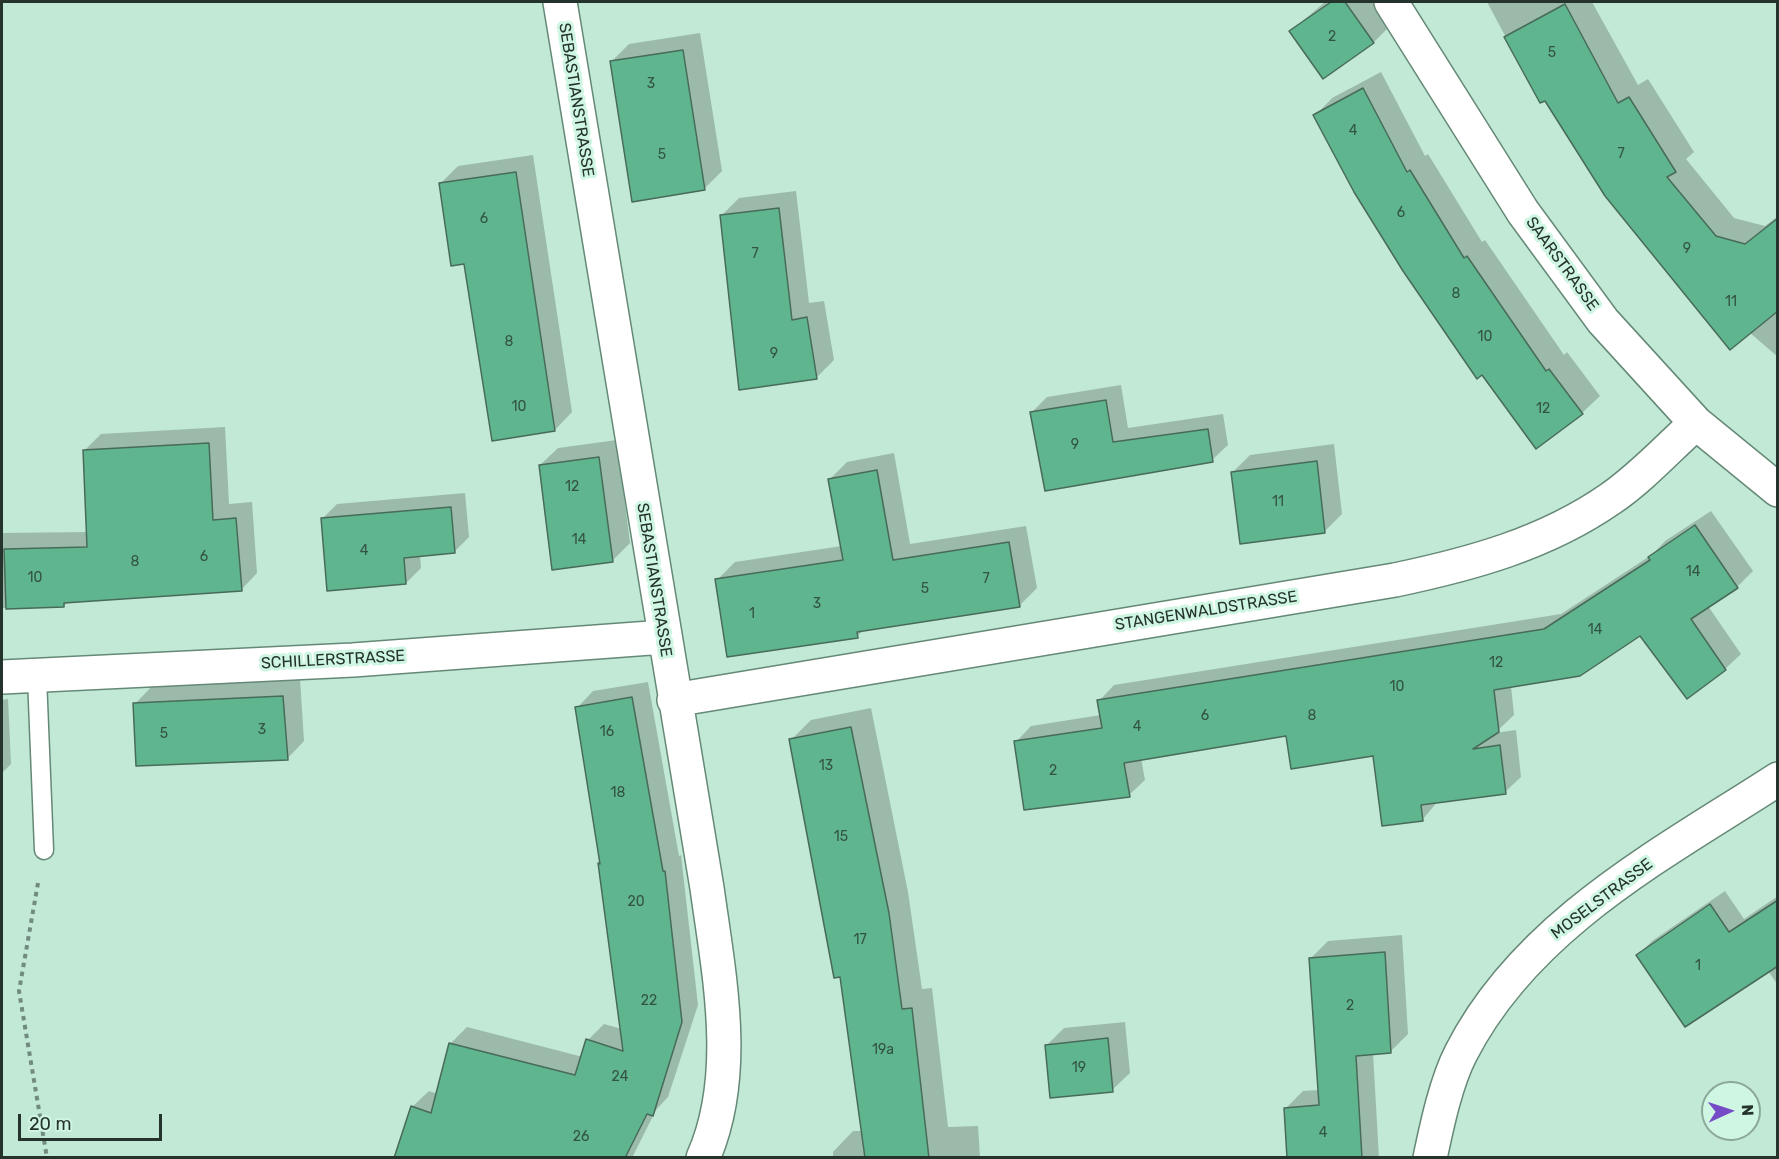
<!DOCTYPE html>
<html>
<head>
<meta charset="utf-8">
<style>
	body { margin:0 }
	#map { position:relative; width:1779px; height:1159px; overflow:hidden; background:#c2e9d5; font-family:Rubik,sans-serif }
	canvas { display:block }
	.frame { position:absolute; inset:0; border:3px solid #24332c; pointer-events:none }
	.north { position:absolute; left:1701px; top:1081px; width:60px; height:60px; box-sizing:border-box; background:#cff6e2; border:2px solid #8ba899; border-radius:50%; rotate:87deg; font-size:16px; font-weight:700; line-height:24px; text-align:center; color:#24332c }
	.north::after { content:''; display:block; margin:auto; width:21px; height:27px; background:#754cc5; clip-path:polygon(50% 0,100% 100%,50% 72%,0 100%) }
	.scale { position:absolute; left:18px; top:1114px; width:144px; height:27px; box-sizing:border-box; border:3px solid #24332c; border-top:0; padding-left:8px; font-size:18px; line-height:21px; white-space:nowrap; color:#24332c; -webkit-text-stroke:4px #cff6e2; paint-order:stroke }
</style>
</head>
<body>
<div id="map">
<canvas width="1779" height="1159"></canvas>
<div class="frame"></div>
<div class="north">N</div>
<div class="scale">20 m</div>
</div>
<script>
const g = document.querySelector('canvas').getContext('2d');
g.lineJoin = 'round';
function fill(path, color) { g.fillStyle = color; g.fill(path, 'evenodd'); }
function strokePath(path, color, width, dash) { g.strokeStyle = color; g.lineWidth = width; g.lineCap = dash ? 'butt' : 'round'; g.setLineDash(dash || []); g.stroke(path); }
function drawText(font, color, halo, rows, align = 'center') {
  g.font = font + ' Rubik,sans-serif'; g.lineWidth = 6; g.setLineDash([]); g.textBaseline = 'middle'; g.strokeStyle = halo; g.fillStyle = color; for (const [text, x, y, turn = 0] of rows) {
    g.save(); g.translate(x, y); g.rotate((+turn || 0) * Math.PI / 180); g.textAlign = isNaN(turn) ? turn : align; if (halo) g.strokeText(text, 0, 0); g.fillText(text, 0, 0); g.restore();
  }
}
fill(new Path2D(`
	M1325 2H1375L1391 25 1374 42 1291 31Z
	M1487 2H1592L1638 85 1648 79 1694 152 1686 159 1734 218 1765 226 1778 216V357L1749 332 1545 99 1540 101Z
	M700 33 722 171 704 189 612 61 629 44Z
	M1381 72 1425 156 1428 154 1482 242 1485 240 1564 355 1567 352 1600 396 1582 413 1315 116 1332 98Z
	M533 155 572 412 555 430 466 262 441 183 458 166Z
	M796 191 809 303 824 301 834 360 816 378 721 216 739 198Z
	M1121 385 1128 428 1223 414 1228 445 1212 460 1046 489 1032 412 1047 397Z
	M225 427 229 504 252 502 257 573 241 590 68 601 64 606 2 608V533L88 532 85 450 101 434Z
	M617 440 630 543 612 561 540 465 558 448Z
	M1334 444 1342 514 1324 532 1233 472 1250 455Z
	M894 453 910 544 1026 526 1037 588 1019 606 864 630 857 636 717 580 735 562 842 546 829 480 847 462Z
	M465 493 469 537 454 552 420 555 421 568 406 583 322 519 337 504Z
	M1711 511 1753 571 1737 587 1708 606 1741 654 1725 669 1640 634 1511 686 1514 715 1495 733 1516 730 1521 777 1505 792 1438 801 1423 819 1375 754 1287 734 1141 758 1145 780 1129 795 1016 742 1031 726 1101 715 1099 701 1114 685 1561 614 1653 554 1665 541Z
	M300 679 304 741 287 759 135 704 152 686Z
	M648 682 679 856 681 855 698 1005 668 1097 656 1110 632 1158H395L412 1107 429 1091 438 1094 450 1044 467 1027 583 1057 588 1040 604 1024 622 1029 599 864 601 862 577 708 593 691Z
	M8 699 11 764 2 773V700Z
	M871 708 908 892 922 989 932 988 948 1127 978 1126 980 1158H833V1152L853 1131H863L841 975 791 740 811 720Z
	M1725 891 1744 919 1778 896V985L1768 971 1638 955 1652 941Z
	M1402 935 1408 1034 1390 1052 1373 1053 1379 1158H1289L1286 1108 1303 1091 1319 1090 1310 959 1328 941Z
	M1125 1022 1130 1073 1112 1090 1047 1045 1064 1028Z`), '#0003');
const building = new Path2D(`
	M1331 2H1345L1374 43 1323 79 1289 31Z
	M1565 4 1618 103 1629 97 1676 172 1667 177 1716 236 1745 244 1778 218V311L1730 350 1605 196 1545 101 1540 103 1504 37Z
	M683 50 705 190 632 202 610 61Z
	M1363 88 1407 172 1410 170 1464 258 1467 256 1546 371 1549 369 1583 414 1536 449 1482 375 1477 379 1403 271 1354 192 1313 115Z
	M516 172 555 431 492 441 464 264 451 266 439 183Z
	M779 208 792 320 807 317 817 379 739 390 720 215Z
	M1106 400 1113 442 1208 429 1213 462 1045 491 1030 412Z
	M209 443 213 520 236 518 242 591 64 603V607L6 609 4 549 87 547 83 450Z
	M599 457 613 562 552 570 539 465Z
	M1317 461 1325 533 1240 544 1231 472Z
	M877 470 893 560 1009 542 1020 607 857 632 858 638 727 657 715 579 843 560 828 479Z
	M451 507 455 553 404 558 406 584 327 591 321 518Z
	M1695 525 1738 588 1691 619 1726 670 1687 699 1640 636 1580 676 1494 690 1499 732 1473 749 1500 745 1506 794 1421 805 1423 821 1382 826 1373 756 1291 769 1286 736 1124 763 1130 797 1024 810 1014 741 1102 728 1097 700 1544 629 1650 560 1648 557Z
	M283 696 288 760 136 766 133 703Z
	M632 697 663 871H665L682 1022 653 1116 647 1114 625 1158H394L411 1106 431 1113 449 1043 575 1075 586 1039 623 1051 598 863 600 864 575 707Z
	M851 727 889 913 902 1009 912 1008 929 1158H865L840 977 834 978 789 739Z
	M1778 900V966L1685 1027 1636 955 1710 904 1729 932Z
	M1385 952 1391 1053 1356 1056 1362 1158H1287L1284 1108 1319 1105 1309 958Z
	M1108 1038 1113 1092 1050 1098 1045 1045Z`);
fill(building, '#5fb58d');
strokePath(building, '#486b59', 1.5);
const lane = new Path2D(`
	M37 677 44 850`);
const street = new Path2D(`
	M560 2 707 888C719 975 740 1075 703 1158
	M1391 2 1523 212 1603 321 1696 423 1778 490
	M2 677 353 660 664 637
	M674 700 1395 580C1471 564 1545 544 1610 499 1641 478 1668 448 1696 423
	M1430 1158C1437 1125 1446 1082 1461 1053 1526 925 1662 854 1778 779`);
strokePath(lane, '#658976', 21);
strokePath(street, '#658976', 36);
strokePath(new Path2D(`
	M38 883 19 991 47 1158`), '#718b7e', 4, [4.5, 4.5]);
strokePath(lane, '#fff', 18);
strokePath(street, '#fff', 33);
drawText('14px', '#335444', null, [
	["2",1332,37],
	["5",1552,53],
	["3",651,84],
	["4",1353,131],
	["7",1621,154],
	["5",662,155],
	["6",1401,213],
	["6",484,219],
	["9",1687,249],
	["7",755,254],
	["8",1456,294],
	["11",1731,302],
	["10",1485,337],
	["8",509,342],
	["9",774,354],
	["10",519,407],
	["12",1543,409],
	["9",1075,445],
	["12",572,487],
	["11",1278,502],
	["14",579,540],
	["4",364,551],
	["6",204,557],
	["8",135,562],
	["14",1693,572],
	["10",35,578],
	["7",986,579],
	["5",925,589],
	["3",817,604],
	["1",752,614],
	["14",1595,630],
	["12",1496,663],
	["10",1397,687],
	["6",1205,716],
	["8",1312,716],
	["4",1137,727],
	["3",262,730],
	["16",607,732],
	["5",164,734],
	["13",826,766],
	["2",1053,771],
	["18",618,793],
	["15",841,837],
	["20",636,902],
	["17",860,940],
	["1",1698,966],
	["22",649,1001],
	["2",1350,1006],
	["19a",883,1050],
	["19",1079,1068],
	["24",620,1077],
	["4",1323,1133],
	["26",581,1137]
]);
drawText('16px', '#24332c', '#cff6e2', [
	["SEBASTIANSTRASSE",576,100,81],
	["SAARSTRASSE",1562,264,54],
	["SEBASTIANSTRASSE",654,580,81],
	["STANGENWALDSTRASSE",1206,611,-9],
	["SCHILLERSTRASSE",333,660,-3],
	["MOSELSTRASSE",1602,899,-37]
]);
</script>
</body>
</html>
